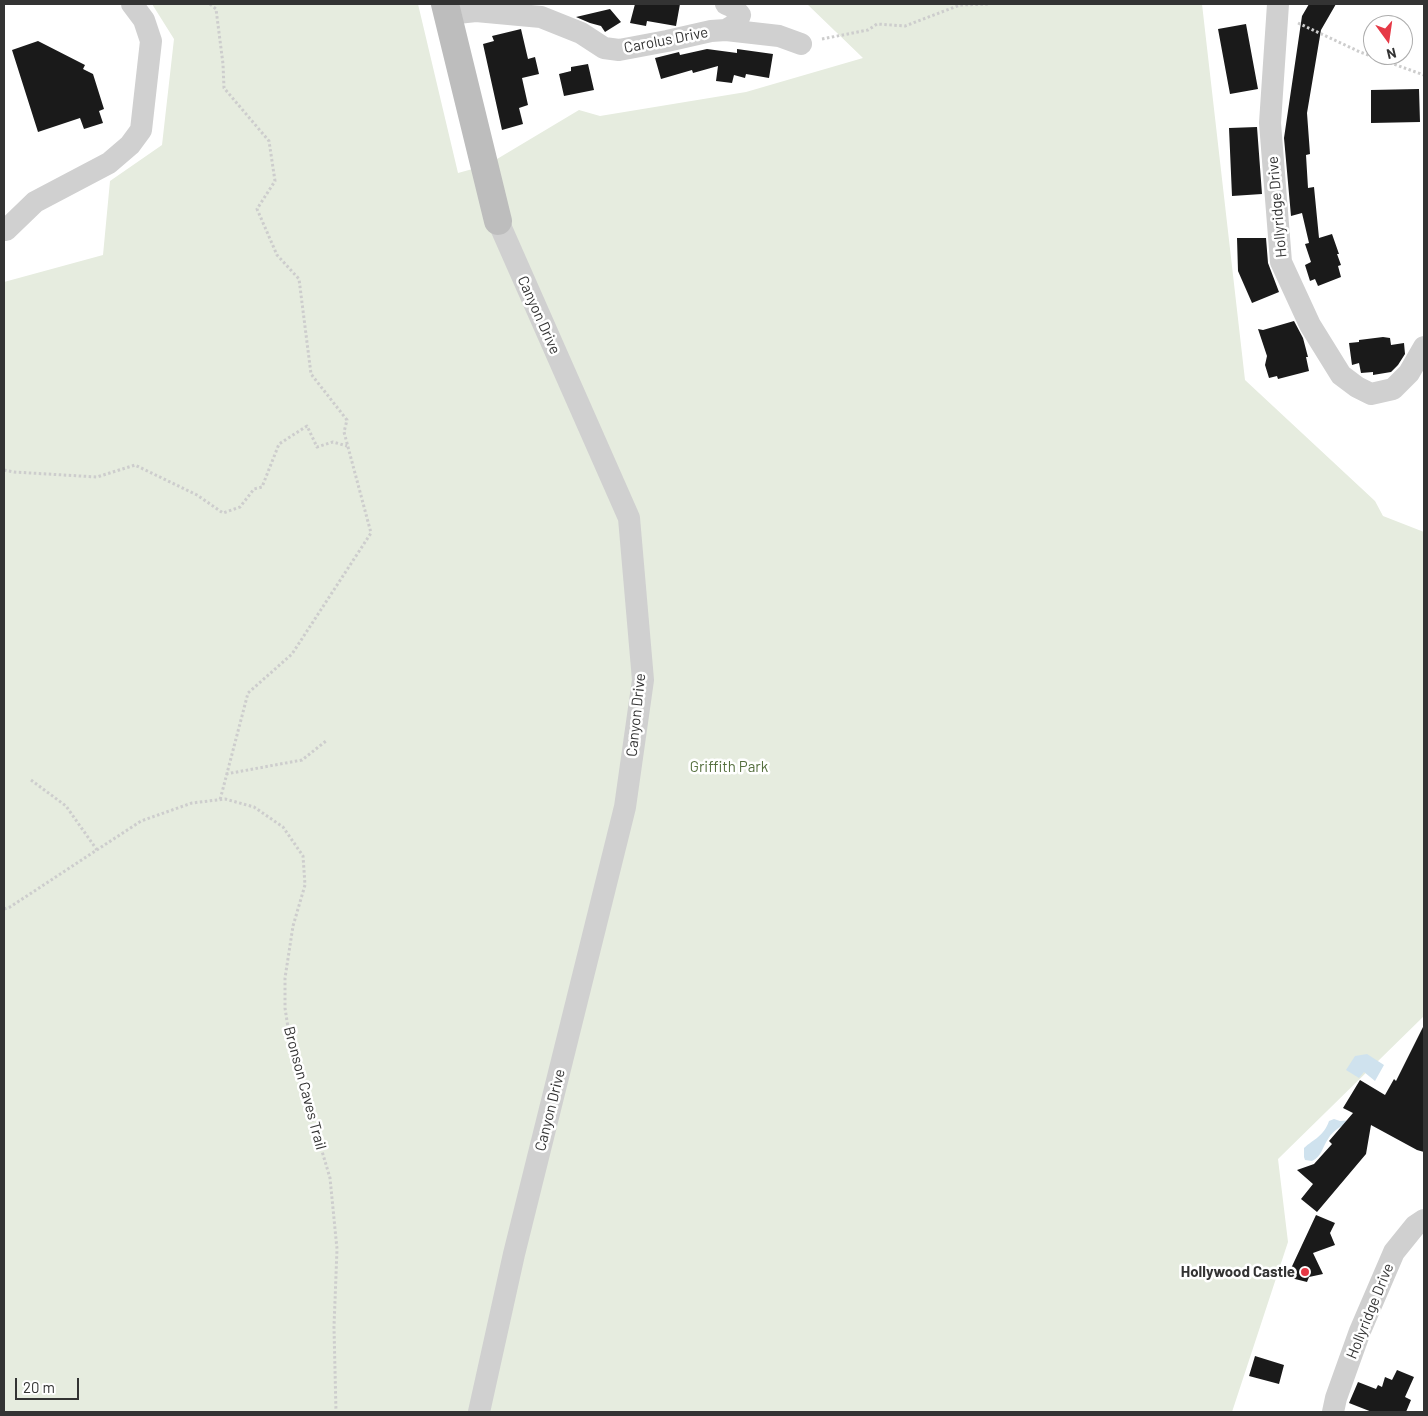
<!DOCTYPE html>
<html>
<head>
<meta charset="utf-8">
<style>
	body { margin:0 }
	#map { position:relative; width:1428px; height:1416px; overflow:hidden; background:#fff; font-family:Barlow,sans-serif }
	canvas { display:block }
	.frame { position:absolute; inset:0; border:5px solid #333; pointer-events:none }
	.north { position:absolute; left:1363px; top:15px; width:50px; height:50px; box-sizing:border-box; background:#fff; border:1px solid #adadad; border-radius:50%; rotate:166deg; font-size:14px; font-weight:700; line-height:20px; text-align:center; color:#333 }
	.north::after { content:''; display:block; margin:auto; width:18px; height:22px; background:#e63946; clip-path:polygon(50% 0,100% 100%,50% 72%,0 100%) }
	.scale { position:absolute; left:15px; top:1378px; width:64px; height:22px; box-sizing:border-box; border:2px solid #333; border-top:0; padding-left:6px; font-size:15px; line-height:18px; white-space:nowrap; color:#333; -webkit-text-stroke:4px #fff; paint-order:stroke }
</style>
</head>
<body>
<div id="map">
<canvas width="1428" height="1416"></canvas>
<div class="frame"></div>
<div class="north">N</div>
<div class="scale">20 m</div>
</div>
<script>
const g = document.querySelector('canvas').getContext('2d');
g.lineJoin = 'round';
function fill(path, color) { g.fillStyle = color; g.fill(path, 'evenodd'); }
function strokePath(path, color, width, dash) { g.strokeStyle = color; g.lineWidth = width; g.lineCap = dash ? 'butt' : 'round'; g.setLineDash(dash || []); g.stroke(path); }
function drawText(font, color, halo, rows, align = 'center') {
  g.font = font + ' Barlow,sans-serif'; g.lineWidth = 5; g.setLineDash([]); g.textBaseline = 'middle'; g.strokeStyle = halo; g.fillStyle = color; for (const [text, x, y, turn = 0] of rows) {
    g.save(); g.translate(x, y); g.rotate((+turn || 0) * Math.PI / 180); g.textAlign = isNaN(turn) ? turn : align; if (halo) g.strokeText(text, 0, 0); g.fillText(text, 0, 0); g.restore();
  }
}
fill(new Path2D(`
	M152 4H418L458 173 487 165 579 110 600 116 746 92 863 58 807 4H1202L1245 380 1375 501 1383 516 1424 532V1016L1278 1159 1288 1242 1232 1412H4V282L103 255 110 181 162 145 174 39Z`), '#e6ecdf');
fill(new Path2D(`
	M1367 1054 1384 1065 1375 1081 1364 1072 1359 1078 1346 1070 1355 1056Z
	M1334 1119 1340 1121 1353 1120C1342 1126 1334 1129 1328 1139 1322 1148 1322 1156 1312 1161L1305 1160 1304 1157V1148C1314 1139 1324 1136 1329 1121Z`), '#cfe2ee');
fill(new Path2D(`
	M635 4H680L676 26 647 21 646 26 630 23Z
	M1309 4H1336L1321 30 1307 113 1310 154 1306 155 1308 188 1314 187 1319 238 1332 234 1339 254H1337L1341 265 1338 266 1341 277 1318 286 1315 279 1310 281 1305 265 1311 262 1305 244 1309 243 1302 213 1291 216 1284 138 1302 16Z
	M610 9 621 22 605 32 601 26 590 23 576 17Z
	M1246 24 1258 89 1230 94 1218 29Z
	M521 29 528 59 535 57 539 74 522 78 528 105 519 108 523 124 502 130 483 44 494 41 492 36Z
	M38 41 85 65 83 69 93 74 104 109 99 111 103 123 84 129 80 118 38 132 12 50Z
	M707 49 737 53V49L773 54 769 78 746 74 745 78 734 75 732 83 716 81 718 66 693 73 692 70 661 79 655 58 679 52 680 55Z
	M588 64 594 90 564 96 559 74 571 71V67Z
	M1419 89 1420 122 1371 123V90Z
	M1257 127 1262 194 1232 196 1229 128Z
	M1237 238H1266L1268 263 1279 292 1252 303 1238 271Z
	M1294 321 1303 338 1308 357H1306L1309 371 1278 379 1277 376 1269 378 1265 365 1267 356 1258 329 1263 330Z
	M1383 337 1390 338 1391 345 1404 343 1405 354 1398 365 1391 372 1373 375V372L1361 373 1359 363 1352 365 1349 343 1359 342V340Z
	M1424 1025V1152L1417 1150 1371 1125 1366 1154 1317 1212 1301 1199 1313 1184 1297 1170 1314 1164 1332 1144 1329 1141 1353 1113 1343 1108 1360 1080 1385 1095 1394 1079 1396 1081Z
	M1316 1215 1335 1223 1330 1233 1335 1245 1313 1253 1323 1274 1309 1277 1307 1282 1287 1277Z
	M1255 1356 1284 1365 1279 1384 1249 1376Z
	M1397 1370 1414 1377 1405 1397 1411 1400 1406 1412H1372L1349 1403 1358 1382 1376 1389 1378 1385 1382 1387 1385 1377 1392 1380Z`), '#1a1a1a');
strokePath(new Path2D(`
	M210 4 216 9 223 64 224 88 269 141 275 181 257 209 277 255 299 279 311 374 347 420 344 432 371 533 292 654 248 693 220 800
	M1298 23 1360 52 1424 75
	M822 39 868 30 877 24 905 26 960 5 990 4
	M4 470 14 472 97 477 135 465 197 495 223 513 240 507 254 489 262 487 279 444 307 426 317 447 333 442 347 446
	M226 774 302 760 326 741
	M31 780 66 806 97 850
	M4 909 10 907 141 821 192 803 225 799 254 807 283 827 303 856 305 885 293 926 285 978V1008L291 1047 330 1178 337 1249 334 1327 336 1412`), '#cdcdcd', 3, [2.5, 2.5]);
strokePath(new Path2D(`
	M726 4 733 7 740 15 736 24 726 30
	M1278 4 1270 123 1281 262 1310 325 1341 375 1357 387 1371 394 1393 389 1409 373 1424 347
	M448 14 476 11 541 17 581 33 604 48 619 50 667 41 711 31 726 30 779 36 801 44
	M6 230 35 202 109 163 130 145 141 130 151 41 144 20 132 4
	M479 1412 514 1254 625 807 643 680 629 518 498 221
	M1333 1412 1336 1398 1360 1331 1394 1252 1415 1226 1424 1220`), '#d0d0d0', 22);
strokePath(new Path2D(`
	M445 4 498 221`), '#bdbdbd', 28);
for (const [x, y, r, color] of [
	[1305,1272,5,"#e63946"]
]) { const dot = new Path2D(); dot.arc(x, y, r, 0, 2 * Math.PI); g.fillStyle = color; g.fill(dot); strokePath(dot, '#fff', 2); }
drawText('15px', '#333', '#fff', [
	["Carolus Drive",666,40,-11],
	["Hollyridge Drive",1277,207,-95],
	["Canyon Drive",539,315,66],
	["Canyon Drive",636,715,-84],
	["Bronson Caves Trail",305,1088,75],
	["Canyon Drive",550,1110,-76],
	["Hollyridge Drive",1370,1311,-68]
]);
drawText('15px', '#56703f', '#fff', [
	["Griffith Park",729,767]
]);
drawText('bold 15px', '#333', '#fff', [
	["Hollywood Castle",1295,1272]
], 'right');
</script>
</body>
</html>
